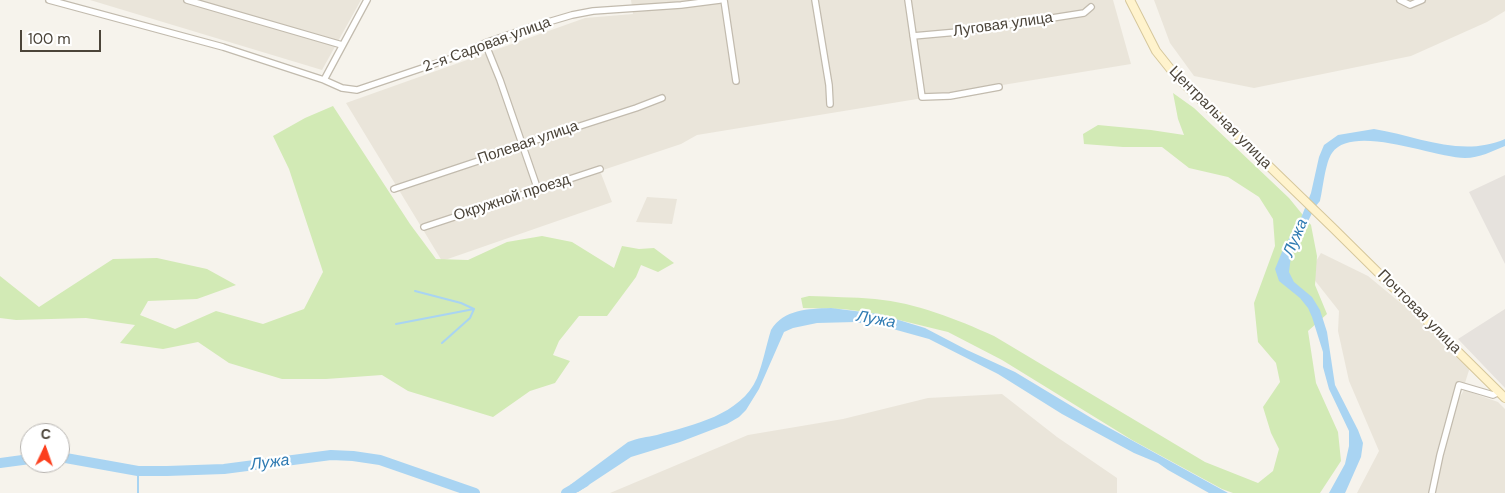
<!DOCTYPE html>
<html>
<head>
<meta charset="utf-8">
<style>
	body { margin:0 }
	#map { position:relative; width:1505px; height:493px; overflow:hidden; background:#f6f3ec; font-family:"DM Sans",sans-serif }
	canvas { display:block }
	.north { position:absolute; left:20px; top:423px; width:50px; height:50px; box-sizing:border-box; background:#fff; border:1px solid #b7b4b0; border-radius:50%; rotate:3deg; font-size:14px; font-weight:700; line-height:20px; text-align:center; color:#4b4439 }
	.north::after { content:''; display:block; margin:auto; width:18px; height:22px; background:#fc3f1d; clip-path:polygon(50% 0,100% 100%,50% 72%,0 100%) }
	.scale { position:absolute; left:20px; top:30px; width:81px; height:22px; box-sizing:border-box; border:2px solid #4b4439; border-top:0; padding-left:6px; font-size:15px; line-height:18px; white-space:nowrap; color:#4b4439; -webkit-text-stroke:4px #fff; paint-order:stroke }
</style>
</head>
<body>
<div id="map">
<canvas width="1505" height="493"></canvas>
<div class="north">С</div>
<div class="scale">100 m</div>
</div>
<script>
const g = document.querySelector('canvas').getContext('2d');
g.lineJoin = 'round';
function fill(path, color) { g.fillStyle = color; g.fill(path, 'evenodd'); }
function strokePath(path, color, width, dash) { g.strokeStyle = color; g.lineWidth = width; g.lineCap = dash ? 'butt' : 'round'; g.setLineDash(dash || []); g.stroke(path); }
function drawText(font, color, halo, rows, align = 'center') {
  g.font = font + ' "DM Sans",sans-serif'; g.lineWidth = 4.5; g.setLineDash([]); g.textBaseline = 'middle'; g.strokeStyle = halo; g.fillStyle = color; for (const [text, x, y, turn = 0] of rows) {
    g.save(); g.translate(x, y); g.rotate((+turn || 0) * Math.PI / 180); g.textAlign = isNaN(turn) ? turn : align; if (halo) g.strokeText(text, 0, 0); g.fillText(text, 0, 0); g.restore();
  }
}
fill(new Path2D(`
	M90 0H361L322 70Z
	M631 0H1113L1131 64 697 135 681 144 600 171 612 202 442 261 346 103 585 18 633 14Z
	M1154 0H1505V11L1487 22 1411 56 1254 88 1194 76 1170 43Z
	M647 197 677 199 672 224 636 222Z
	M1321 253 1368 276 1420 319 1470 367 1465 383 1455 389 1436 457 1430 493H1357L1379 451 1349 381 1338 331 1339 311 1309 273Z
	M1464 390 1498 402 1505 409V493H1434L1442 455 1458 400Z
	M1002 394 1057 437 1117 478V493H610L748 435 843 419 928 398Z`), '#eae5da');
fill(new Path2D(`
	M1505 175V264L1469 192Z
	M1505 309V388L1458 339Z`), '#e6e2dd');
fill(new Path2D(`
	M1173 93 1194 108 1289 198 1311 225 1317 256 1315 285 1327 314 1308 331 1316 383 1338 432 1341 461 1320 493H1233L1222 489 1132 440 1002 360 948 332 866 312 843 309 803 308 801 298 809 296C831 297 853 297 875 299 917 303 956 319 994 336L1205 462 1258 483 1273 471 1279 449 1271 433 1263 407 1280 382 1276 363 1258 342 1254 303 1275 246 1273 219 1259 197 1228 177 1189 168 1162 147H1123L1084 144 1083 134 1098 125 1151 130 1184 135 1178 119Z
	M333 106 410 224 436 259 468 260 507 242 542 236 572 242 614 268 622 246 639 249 654 248 674 263 658 272 641 265 636 277 607 316H579L559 341 553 355 570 361 555 383 530 391 493 417 408 391 382 375 326 379H282L229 363 198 342 163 349 120 343 135 325 86 318 16 320 0 318V276L39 307 113 259 157 258 207 269 236 285 197 299 148 301 140 315 175 329 216 311 263 324 304 309 323 272 289 169 273 136 305 118Z`), '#d2eab5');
fill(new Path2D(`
	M1374 129C1418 136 1461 158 1505 139V146C1492 151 1480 158 1465 158 1434 158 1353 123 1332 153 1325 163 1323 189 1320 201L1315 207 1291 256 1289 272 1294 282 1312 297 1320 310 1327 332 1335 385 1358 430 1363 443 1361 457 1346 491 1345 493H1329L1345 464 1349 446V431L1329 389 1323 367V352L1312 317 1308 308 1300 298 1279 281 1275 269 1284 247 1301 218 1311 193 1319 157 1324 145 1338 135Z
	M831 308 879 314 925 328 967 350 1015 372 1093 419 1228 493H1209L1168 470 1158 463 1134 453 1062 414 998 374 929 339 893 329 855 322 817 323 793 328 784 332 759 389 746 410 739 417 727 424 680 442 631 457 578 492 570 485 628 442C638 438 647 437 657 435 693 425 741 415 757 378 763 363 766 346 771 330 784 309 808 309 831 308Z`), '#a9d4f2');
strokePath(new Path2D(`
	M415 291 461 303 474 309
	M396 324 474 309 470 318 442 343
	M138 471V493`), '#a9d4f2', 2);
strokePath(new Path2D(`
	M60 457 138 471H167L224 469 331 455 353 456 380 460 475 493
	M0 463 30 459
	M566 493 585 482`), '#a9d4f2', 10);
const street = new Path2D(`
	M49 0 223 47 324 80 342 88 357 90 458 56 485 43 528 28 572 15 593 11 681 5 720 0
	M187 0 342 45
	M724 0 736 81
	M815 0 829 85 830 104
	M908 0 922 97 950 96 999 87
	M1400 0 1410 5 1422 0
	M913 36 969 31 1084 13 1091 7
	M485 43 500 80 538 190
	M324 80 367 0
	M394 189 523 146 527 143 636 108 662 98
	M424 227 600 169
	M1432 493 1440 455 1459 385 1493 395 1499 392`);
const secondary = new Path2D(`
	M1130 0 1156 51 1176 76 1332 227 1505 398`);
strokePath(street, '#c2bbae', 8);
strokePath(secondary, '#d6c79b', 10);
strokePath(street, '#fff', 5.5);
strokePath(secondary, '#fff3cd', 8);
drawText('15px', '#4b4439', '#fff', [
	["Луговая улица",1003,25,-8],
	["2-я Садовая улица",487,45,-20],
	["Центральная улица",1220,118,45],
	["Полевая улица",528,143,-19],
	["Окружной проезд",512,198,-18],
	["Почтовая улица",1419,312,45]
]);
drawText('italic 16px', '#2e7ab2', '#fff', [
	["Лужа",1296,238,-67],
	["Лужа",876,320,10],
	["Лужа",270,463,-7]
]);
</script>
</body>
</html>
